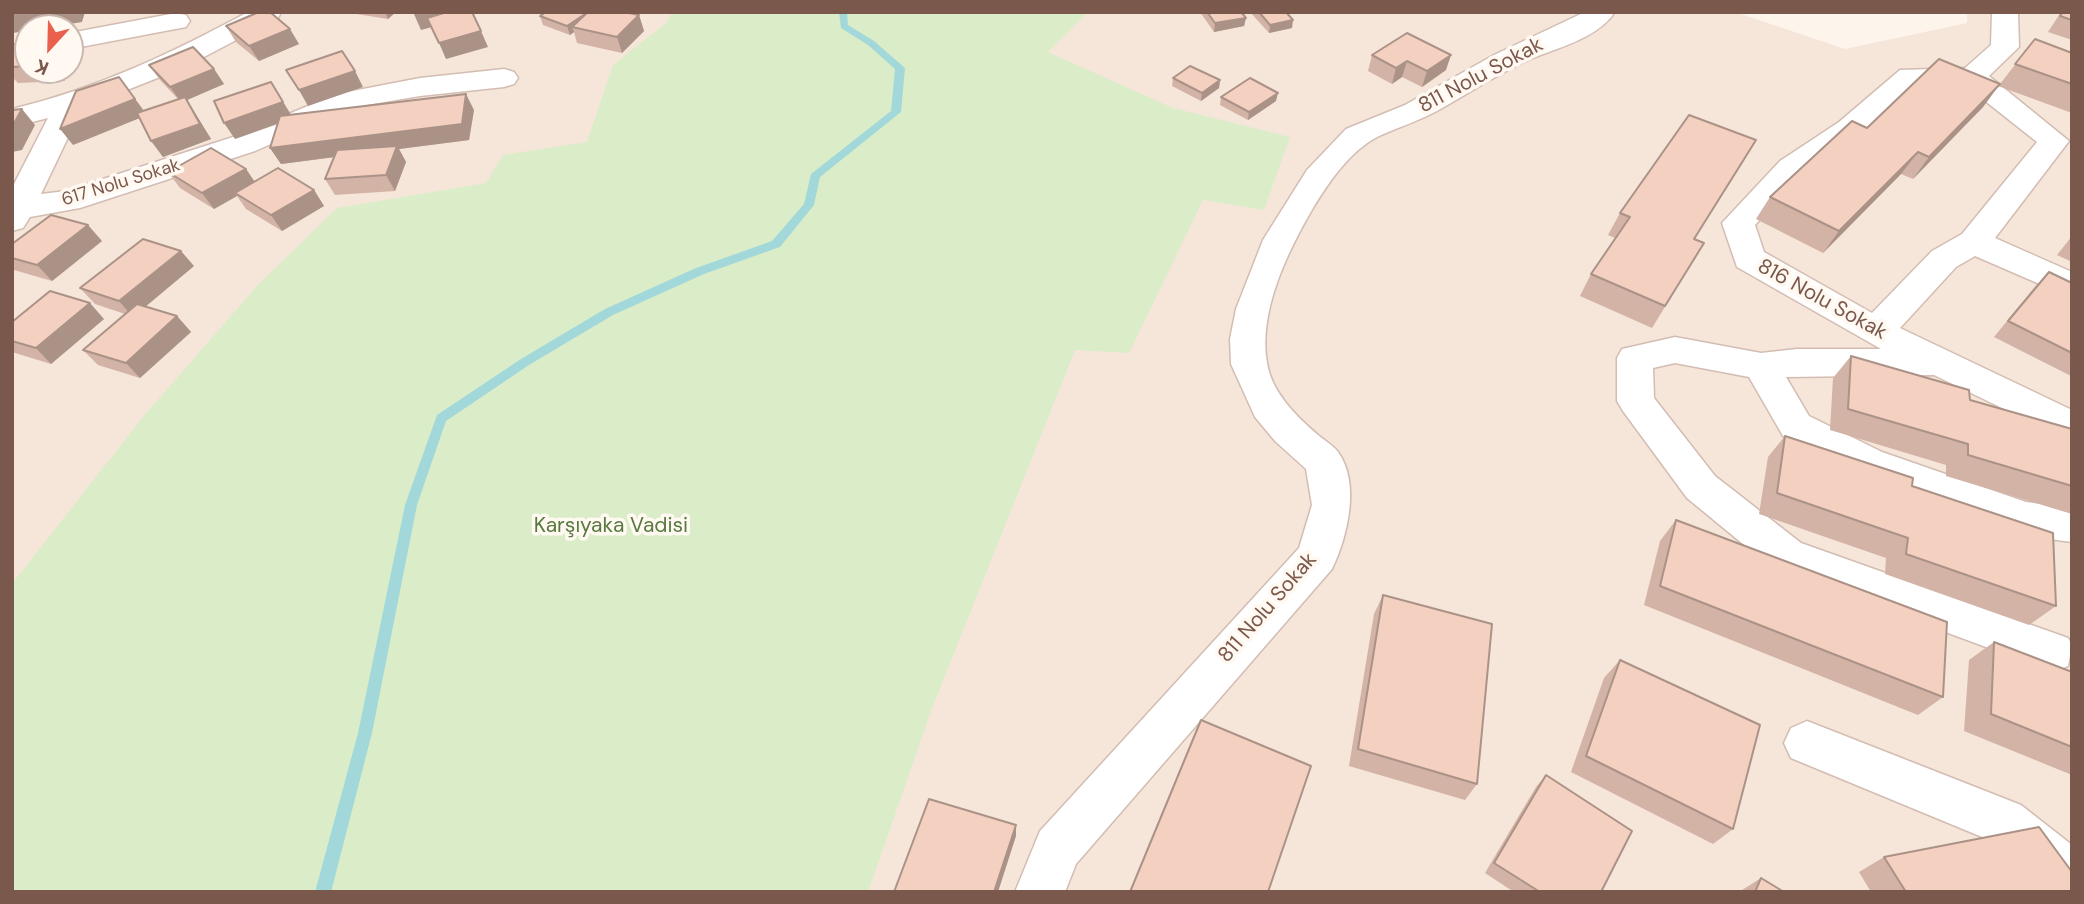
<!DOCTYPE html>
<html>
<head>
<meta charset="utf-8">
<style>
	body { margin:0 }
	#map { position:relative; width:2084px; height:904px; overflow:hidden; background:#fdf4eb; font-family:"DM Sans",sans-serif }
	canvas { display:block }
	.frame { position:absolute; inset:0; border:14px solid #7b584c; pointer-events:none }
	.north { position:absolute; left:14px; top:14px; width:70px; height:70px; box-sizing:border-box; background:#fff9f2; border:2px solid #cab9b0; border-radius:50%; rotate:202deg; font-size:19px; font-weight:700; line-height:28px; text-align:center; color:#7b584c }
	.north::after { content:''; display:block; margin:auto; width:24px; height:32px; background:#eb604d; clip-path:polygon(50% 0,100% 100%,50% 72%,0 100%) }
</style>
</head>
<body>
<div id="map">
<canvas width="2084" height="904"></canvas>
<div class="frame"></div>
<div class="north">K</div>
</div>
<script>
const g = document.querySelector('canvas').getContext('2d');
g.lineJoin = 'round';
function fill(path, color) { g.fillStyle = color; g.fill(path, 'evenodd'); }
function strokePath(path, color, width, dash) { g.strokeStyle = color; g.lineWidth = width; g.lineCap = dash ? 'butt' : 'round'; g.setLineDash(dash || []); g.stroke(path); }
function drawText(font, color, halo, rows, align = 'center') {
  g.font = font + ' "DM Sans",sans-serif'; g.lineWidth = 7; g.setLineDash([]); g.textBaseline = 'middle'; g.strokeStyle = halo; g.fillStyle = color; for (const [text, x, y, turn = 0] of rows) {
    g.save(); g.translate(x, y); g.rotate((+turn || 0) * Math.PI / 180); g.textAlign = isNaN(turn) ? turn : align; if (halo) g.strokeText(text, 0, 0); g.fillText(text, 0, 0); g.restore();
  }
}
fill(new Path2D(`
	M12 12H1735L1845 49 1967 23V12H2072V892H12ZM28 28H70V70H28Z`), '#f6e5d9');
fill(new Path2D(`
	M672 12H1088L1048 52 1173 108 1290 137 1264 210 1203 200 1129 353 1075 350 931 711 868 892H12V584L143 417 257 286 337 208 486 183 503 155 587 142 613 65 666 23Z`), '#daedc8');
fill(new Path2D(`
	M839 12H847L848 25 874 41 905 68 901 112 820 177 814 205 780 247 704 274 613 315 529 365 446 421 417 505 372 733 331 892H315L358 733 405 505 437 415 521 359 605 309 696 268 772 241 804 204 811 174 891 111 895 69 868 45 841 28Z`), '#a3d8db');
const minor = new Path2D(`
	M248 12H281L278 18 185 67 82 108 41 194 66 191 233 137 337 94 420 78 504 69 514 72 518 78 514 84 504 87 420 96 355 107 255 151 80 208 30 217 23 228 12 231V188L48 118 12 127V109C96 89 172 53 248 12Z
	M1585 12H1615C1597 39 1556 48 1528 60 1496 75 1466 95 1435 112 1416 122 1396 128 1377 137 1349 152 1329 182 1313 208 1288 251 1258 311 1267 363 1272 393 1296 416 1318 435 1325 441 1334 446 1338 452 1361 484 1347 538 1332 569L1076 864 1065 892H1015L1040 831 1299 548 1312 505 1306 469 1275 441 1255 417 1231 364 1230 339 1236 309 1263 240 1307 170 1346 129 1405 105 1494 55Z
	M1992 12H2018L2019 47 1989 76 2069 141 1995 238 2072 272V298L1975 256 1956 267 1900 328 2072 410V442L1934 375 1786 377 1809 416 1882 452 2026 502 2072 508V542L2025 536 1854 474 1783 436 1749 377 1675 363 1653 368 1654 398 1715 476 1801 543 2068 638 2072 645 2068 666 2053 672 1771 567 1687 498 1623 411 1617 401V358L1622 349 1675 337 1761 353 1797 349H1881L1737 267 1722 223 1780 161 1839 122 1900 70 1965 68 1991 45ZM1917 85H1965L2037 142 1962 234 1932 251 1872 313 1764 252 1755 225 1802 175 1861 136Z
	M176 13 186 15 190 21 186 27 70 49V33Z
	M1807 721 2021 805 2072 845V892H2052L1987 839 1791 758 1784 743 1791 728Z`);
strokePath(minor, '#d3bdb2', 3);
fill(minor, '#fff');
fill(new Path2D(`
	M344 12H396L388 19Z
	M1200 12H1241L1246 18 1244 26 1214 32Z
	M1250 12H1286L1292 28 1269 33Z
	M2061 12H2072V40L2048 32Z
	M639 15 644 31 622 53 577 43 574 32 570 35 543 25 540 16Z
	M226 26 299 44 259 61 236 42Z
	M1407 33 1446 70 1422 87 1402 77 1392 84 1368 71 1372 55Z
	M2035 39 2072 53V113L1998 86 1983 107 1913 179 1901 174 1823 253 1756 219 1770 197 1867 128 2000 84Z
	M70 42 81 58 64 81 18 83 14 79H12V45L28 44V70H70Z
	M149 65 214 69 224 84 187 100 211 139 163 157 140 118 73 145 144 111 178 99 160 80Z
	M1173 78 1220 80 1219 88 1201 101 1172 86Z
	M1221 97 1276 101 1248 120 1220 105Z
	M474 110 469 140 399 149 406 162 395 191 335 195 325 179 335 157 281 164 270 148 278 124 235 139 291 114Z
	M1743 162 1694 239 1704 243 1652 328 1580 296 1591 274 1615 238 1608 235 1620 213Z
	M246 169 255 182 314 190 324 206 282 231 246 209 237 196 214 209 180 188 168 172Z
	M2072 236V262L2057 255Z
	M102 241 52 281 14 270 12 268V244Z
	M194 266 145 307 177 316 191 332 140 378 98 365 83 350 125 314 95 304 80 288Z
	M2049 272 2072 283 2071 376 1994 337 2034 288Z
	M104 319 51 364 12 352V322Z
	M1851 356 1970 400 2072 429V514L1946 476V465L1830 430 1833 378Z
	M1785 436 1912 486 2056 606 2029 625 1885 574 1886 558 1759 514 1768 457Z
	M1676 520 1943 697 1918 715 1644 605 1660 541Z
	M1383 595 1477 784 1465 800 1349 766 1374 614Z
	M1994 642 2072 672V775L1964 731 1969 660Z
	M1620 660 1733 829 1713 844 1571 772 1604 678Z
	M1546 775 1601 892H1514L1485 873 1536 787Z
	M1884 857 2072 892H1871L1859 872Z
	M1761 878 1784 892H1739Z`), '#d2b3a6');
fill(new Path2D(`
	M12 12H85L82 22 46 28H28V31L12 33Z
	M385 12H396L388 19Z
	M422 12H459L462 19 421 30 414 14Z
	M588 12 572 27 574 32 570 35 567 26Z
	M639 15 644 31 622 53 617 37Z
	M1246 18 1244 26 1214 32 1215 23Z
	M1293 20 1292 28 1269 33 1270 25Z
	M290 29 299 44 259 61 249 46Z
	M481 31 488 47 446 59 439 43Z
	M70 42 81 58 64 81 55 70H70Z
	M1451 55 1446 70 1422 87 1427 71Z
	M1407 61 1402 77 1392 84 1396 68Z
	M214 69 224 84 187 100 211 139 163 157 151 141 181 102 170 87Z
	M355 71 363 87 308 106 299 90Z
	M119 77 147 115 73 145 60 129Z
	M1220 80 1219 88 1201 101 1202 93Z
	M271 82 293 118 235 139 224 123Z
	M2000 84 1983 107 1913 179 1929 157Z
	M1278 93 1276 101 1248 120 1249 112Z
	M466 94 474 110 469 140 399 149 406 162 395 191 386 175 396 149 281 164 270 148Z
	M22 109 35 125 22 150 12 152V127Z
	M1756 140 1743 162 1680 261 1694 239Z
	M1918 152 1901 174 1823 253 1839 231Z
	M246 169 256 184 235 193 237 196 214 209 202 193Z
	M314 190 324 206 282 231 271 215Z
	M88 225 102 241 52 281 37 265Z
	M181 251 194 266 133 317 119 301Z
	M90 303 104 319 51 364 36 348Z
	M177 316 191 332 140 378 126 363Z
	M1016 825V836L998 892H994Z`), '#ab9287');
const building = new Path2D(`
	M259 12H270L290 29 249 46 226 26Z
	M447 12H472L481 31 439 43 427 18Z
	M546 12H588L567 26 540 16Z
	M588 12H624L639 15 617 37 572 27Z
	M1207 12H1241L1246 18 1215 23Z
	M1259 12H1286L1293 20 1270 25Z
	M2063 12H2072V20L2060 16Z
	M1407 33 1451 55 1427 71 1407 61 1396 68 1372 55Z
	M2035 39 2072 53V84L2015 64Z
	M13 44H28V66L12 67V45Z
	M193 47 214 69 170 87 149 65Z
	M342 51 355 71 299 90 286 70Z
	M1939 59 2000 84 1929 157 1918 152 1839 231 1770 197 1852 121 1867 128Z
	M1190 66 1220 80 1202 93 1173 78Z
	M119 77 135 99 60 129 76 91Z
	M1250 78 1278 93 1249 112 1221 97Z
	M271 82 283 102 224 123 214 101Z
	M466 94 462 124 270 148 280 116Z
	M185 97 200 124 151 141 137 113Z
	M22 109 12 127V110Z
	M1689 115 1756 140 1694 239 1704 243 1665 306 1591 274 1630 217 1620 213Z
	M397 146 386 175 325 179 337 150Z
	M211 148 246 169 202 193 168 172Z
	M278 168 314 190 271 215 235 193Z
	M51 215 88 225 37 265 12 258V244Z
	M143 239 181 251 119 301 80 288Z
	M2049 272 2072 283V353L2008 321Z
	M50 291 90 303 36 348 12 341V322Z
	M137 304 177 316 126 363 83 350Z
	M1851 356 1969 390 1970 400 2072 429V486L1968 455V444L1848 409Z
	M1785 436 1913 478 1912 486 2053 533 2056 606 1906 554 1908 538 1777 493Z
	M1676 520 1947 622 1943 697 1660 586Z
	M1383 595 1492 624 1477 784 1358 749Z
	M1994 642 2072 672V747L1991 714Z
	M1620 660 1760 725 1733 829 1586 756Z
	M1201 720 1311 766 1268 892H1130Z
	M1546 775 1632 831 1601 892H1540L1494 863Z
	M929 799 1016 825 994 892H894Z
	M2039 827 2072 872V892H1906L1884 857Z
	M1761 878 1784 892H1755Z`);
fill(building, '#f4d0c1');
strokePath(building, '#ab9287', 2);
drawText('18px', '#7b584c', '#fff9f2', [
	["617 Nolu Sokak",121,183,-17]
]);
drawText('21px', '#7b584c', '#fff9f2', [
	["811 Nolu Sokak",1481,76,-28],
	["816 Nolu Sokak",1822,300,29],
	["811 Nolu Sokak",1268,608,-49]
]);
drawText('21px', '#587a40', '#fff9f2', [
	["Karşıyaka Vadisi",611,526]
]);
</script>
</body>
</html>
